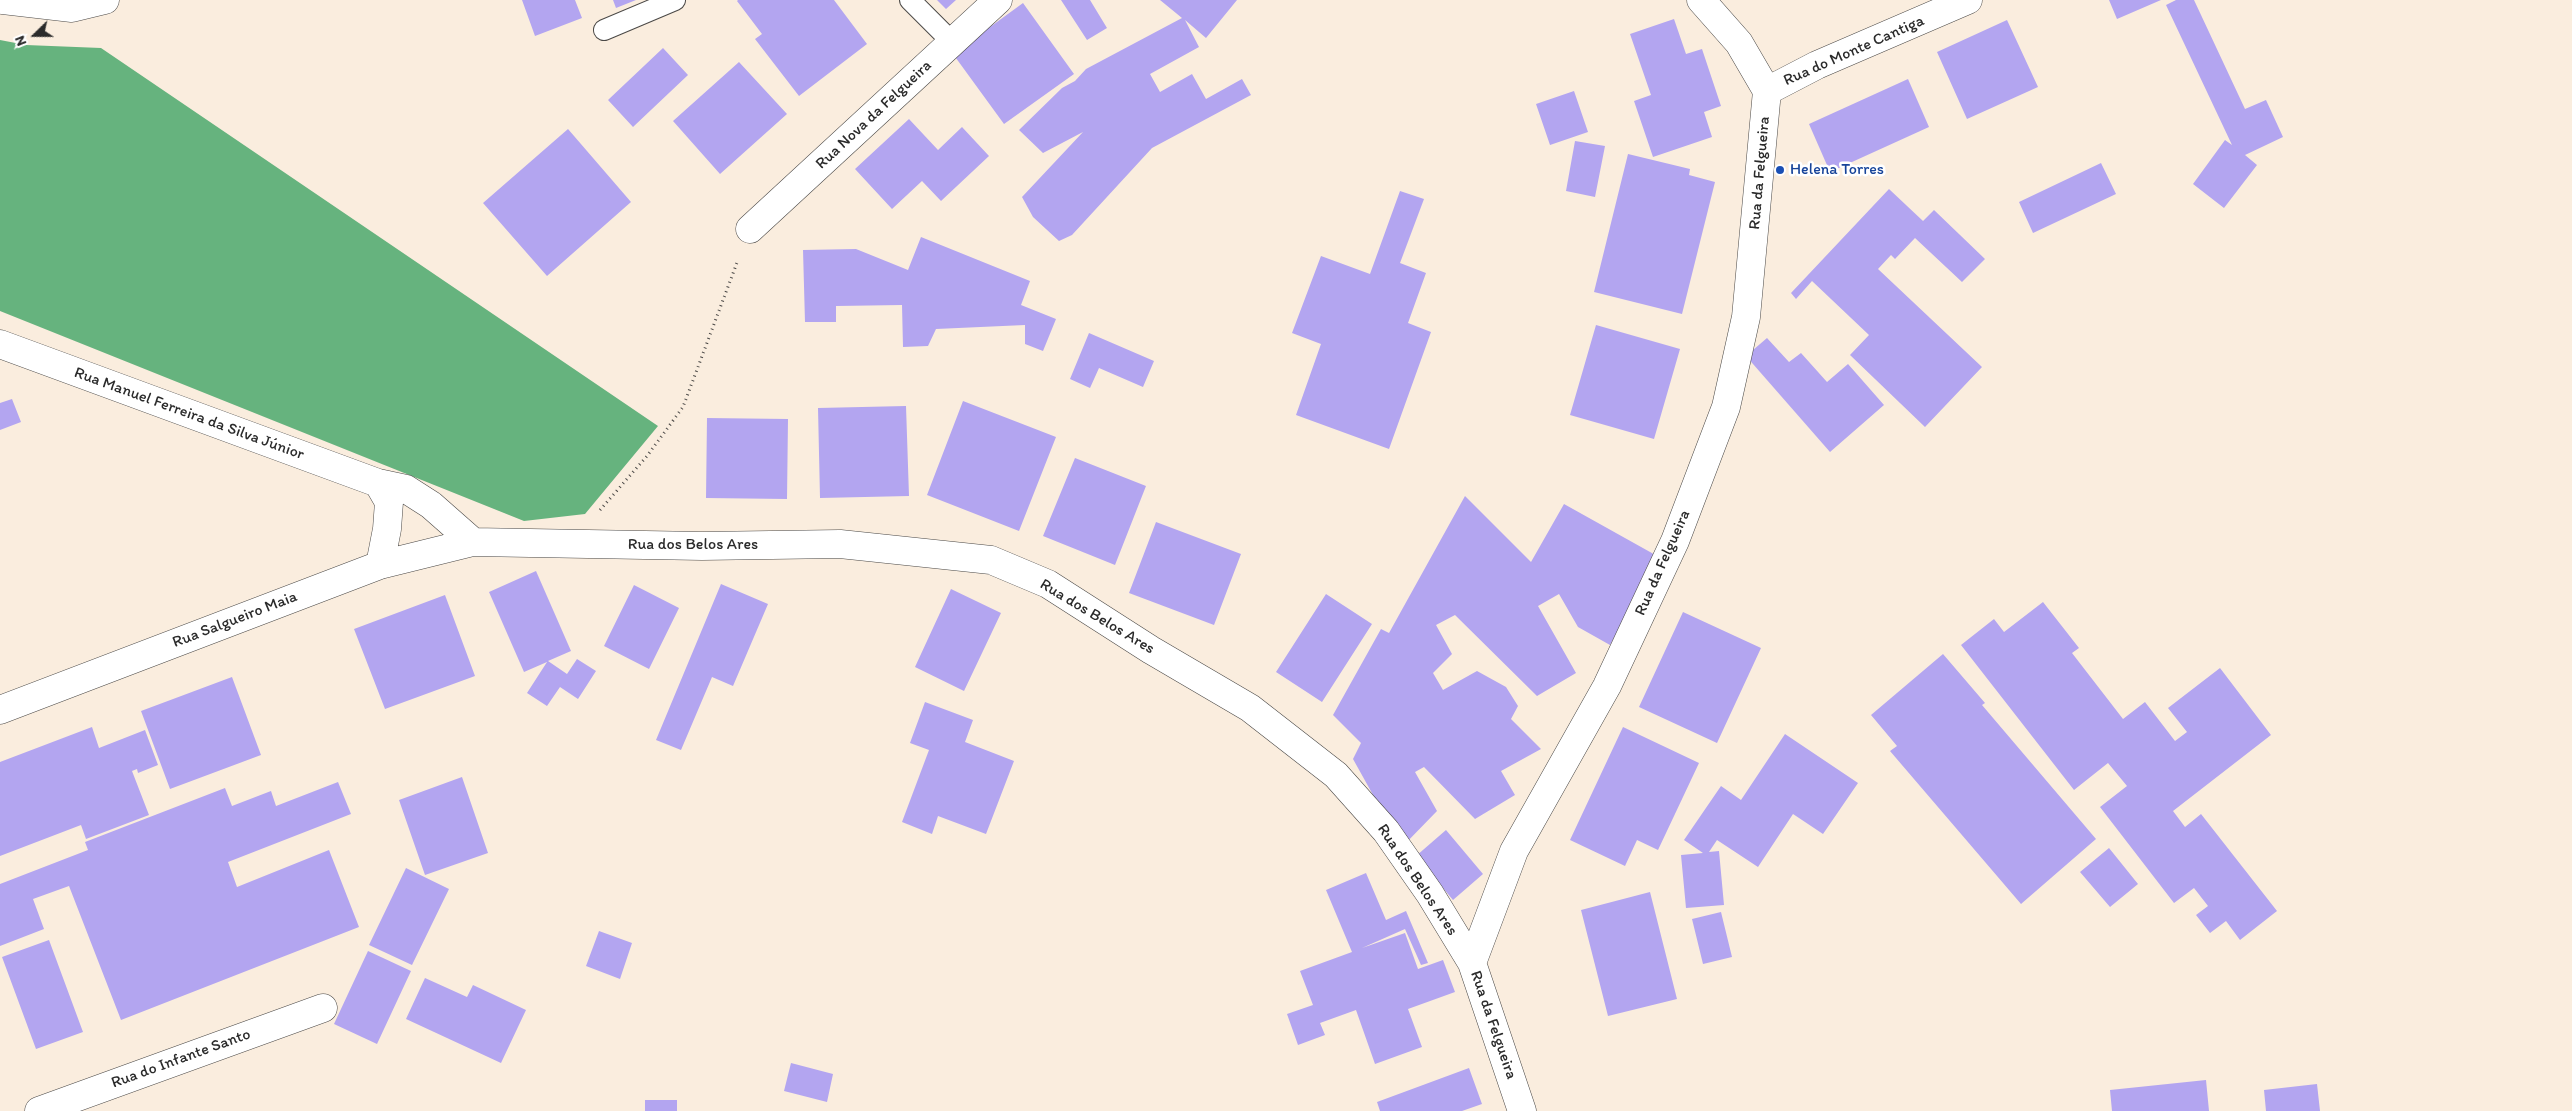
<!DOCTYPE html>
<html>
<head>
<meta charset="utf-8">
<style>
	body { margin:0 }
	#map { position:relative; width:2572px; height:1111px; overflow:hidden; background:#faedde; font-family:Itim,sans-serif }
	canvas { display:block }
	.north { position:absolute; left:10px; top:10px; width:50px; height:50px; -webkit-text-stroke:4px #fff; paint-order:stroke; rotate:248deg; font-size:14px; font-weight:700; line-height:20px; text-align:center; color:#2b2b2b }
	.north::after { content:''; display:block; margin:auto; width:18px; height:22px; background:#2b2b2b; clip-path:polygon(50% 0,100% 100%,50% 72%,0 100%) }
</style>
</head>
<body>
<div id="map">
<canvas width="2572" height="1111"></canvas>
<div class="north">N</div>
</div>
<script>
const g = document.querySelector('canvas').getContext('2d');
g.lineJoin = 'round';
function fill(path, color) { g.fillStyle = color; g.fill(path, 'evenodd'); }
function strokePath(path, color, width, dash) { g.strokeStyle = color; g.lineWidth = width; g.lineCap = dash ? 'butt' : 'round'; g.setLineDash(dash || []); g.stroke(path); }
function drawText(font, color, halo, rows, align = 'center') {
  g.font = font + ' Itim,sans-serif'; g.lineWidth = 5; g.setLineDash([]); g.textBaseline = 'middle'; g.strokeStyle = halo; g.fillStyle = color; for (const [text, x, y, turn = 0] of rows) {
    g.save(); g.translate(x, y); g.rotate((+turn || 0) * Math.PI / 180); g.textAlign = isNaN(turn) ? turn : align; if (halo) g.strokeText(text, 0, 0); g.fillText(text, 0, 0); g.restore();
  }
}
fill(new Path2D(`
	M0 40 26 45 101 48 658 426 585 514 524 521 0 311Z`), '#66b37e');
fill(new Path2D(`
	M522 0H575L582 18 535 36Z
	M613 0H636L616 8Z
	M738 0H834L867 44 799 96 755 39 762 34 737 1Z
	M937 0H956L946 9Z
	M1061 0H1090L1107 28 1087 40Z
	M1160 0H1237L1206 38 1185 20 1199 47 1150 74 1160 92 1192 74 1206 99 1242 79 1251 95 1152 148 1072 235 1059 241 1033 217 1022 197 1083 132 1043 153 1019 130 1062 88 1075 81 1086 69 1182 18Z
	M2109 0H2161L2117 19Z
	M2176 0H2194L2245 109 2266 100 2283 137 2245 155 2257 165 2224 208 2193 184 2225 140 2232 145 2166 5Z
	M1023 3 1074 74 1004 124 953 54Z
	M1674 19 1686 54 1702 49 1721 106 1704 112 1712 137 1653 157 1634 101 1651 95 1630 34Z
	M2007 20 2038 87 1967 119 1937 52Z
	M663 48 688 75 633 127 608 100Z
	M739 62 787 114 720 174 673 121Z
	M1908 79 1929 127 1830 172 1809 124Z
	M1574 91 1588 132 1550 145 1536 104Z
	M909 119 938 150 962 127 989 156 941 201 922 181 892 209 855 169Z
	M568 129 631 202 547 276 483 203Z
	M1575 141 1605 146 1595 197 1566 191Z
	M1628 154 1690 169 1689 175 1715 182 1682 314 1594 292Z
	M2101 163 2116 194 2033 233 2019 202Z
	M1889 189 1923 221 1934 210 1985 259 1962 282 1915 238 1895 259 1891 255 1878 269 1982 367 1925 427 1850 355 1869 335 1812 281 1796 299 1791 293Z
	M1400 191 1424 199 1400 263 1426 273 1408 323 1431 332 1389 449 1296 415 1321 344 1292 333 1321 256 1370 274Z
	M921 237 1030 281 1021 305 1056 319 1043 351 1025 344V325L936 329 928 346 903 347 902 305 836 306V322H805L803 250 856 249 908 270Z
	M1596 325 1680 349 1654 439 1570 415Z
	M1089 333 1154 361 1143 387 1099 368 1090 388 1070 379Z
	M1767 338 1789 362 1801 353 1827 382 1848 364 1884 405 1830 452 1746 356Z
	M12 399 21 422 0 430V403Z
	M963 401 1056 437 1019 531 927 495Z
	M906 406 909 496 820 498 818 408Z
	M707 418 788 419 787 499 706 498Z
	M1075 458 1146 486 1115 565 1043 536Z
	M1465 496 1531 562 1564 504 1659 557 1610 645 1578 627 1559 594 1538 606 1576 673 1537 696 1455 615 1436 625 1452 654 1433 673 1443 690 1477 671 1506 687 1518 706 1511 719 1541 749 1501 771 1515 795 1475 819 1424 767 1415 772 1437 811 1402 847 1353 759 1361 743 1333 715 1381 629 1389 633Z
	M1156 522 1241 554 1214 625 1129 593Z
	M536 571 571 651 548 661 567 674 577 659 596 671 578 699 560 687 547 706 527 693 547 662 524 672 489 592Z
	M721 584 768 604 733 686 712 677 681 750 656 740Z
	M634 585 679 608 649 669 604 646Z
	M951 589 1001 613 964 691 915 667Z
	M1326 594 1372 624 1322 702 1276 672Z
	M445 595 475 676 385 709 354 629Z
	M2043 602 2079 648 2072 653 2123 719 2145 702 2175 741 2187 732 2168 708 2220 668 2271 735 2173 811 2185 827 2201 814 2277 911 2240 940 2226 921 2210 933 2196 915 2208 906 2194 888 2174 903 2100 807 2127 786 2108 763 2074 790 1961 645 1994 619 2004 632Z
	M1683 612 1761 648 1717 743 1639 707Z
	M1943 654 1985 703 1982 705 2096 839 2021 904 1890 751 1897 746 1871 715Z
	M232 677 261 755 170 789 141 711Z
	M925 702 973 720 965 742 1014 761 986 834 938 816 932 834 902 822 929 750 910 743Z
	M92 727 99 748 145 730 158 765 138 773 137 769 132 771 149 815 86 839 81 825 0 856V762Z
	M1623 727 1699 763 1658 850 1637 840 1625 866 1570 840Z
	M1785 734 1858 783 1823 834 1793 814 1758 867 1717 840 1709 852 1719 851 1724 905 1686 908 1681 855 1703 853 1684 840 1721 786 1741 800Z
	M462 777 488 853 425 875 399 800Z
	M338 782 351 814 228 862 237 887 329 850 359 927 121 1020 69 886 33 899 44 929 0 946V884L88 850 85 842 225 788 232 806 271 791 276 806Z
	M1446 830 1483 874 1453 900 1416 856Z
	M2109 848 2138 884 2110 907 2080 872Z
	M406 868 449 889 412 965 369 945Z
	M1366 873 1386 920 1406 911 1428 963 1421 965 1405 929 1362 948 1405 933 1418 969 1443 960 1455 992 1408 1009 1422 1047 1375 1064 1356 1010 1320 1023 1325 1035 1298 1045 1287 1014 1313 1005 1300 971 1352 952 1326 890Z
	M1650 892 1677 999 1608 1016 1581 910Z
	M1721 912 1732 957 1703 964 1692 919Z
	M599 931 632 943 620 979 586 966Z
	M49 940 83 1032 36 1049 2 957Z
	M368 951 411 971 377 1044 334 1024Z
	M425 978 467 997 473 985 526 1010 501 1063 406 1019Z
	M791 1063 833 1074 827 1102 784 1091Z
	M1469 1068 1482 1104 1462 1111H1380L1377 1102Z
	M2206 1080 2209 1111H2112L2110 1090Z
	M2317 1084 2320 1111H2266L2264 1090Z
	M645 1100H677V1111H645Z`), '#b3a5f0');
const lane = new Path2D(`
	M910 0 952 42
	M604 30 675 0`);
const street = new Path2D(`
	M3 0 72 8 105 0
	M1767 91 1817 65 1968 0
	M750 229 998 0
	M0 344 378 483 389 502 387 529 380 565
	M378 483 406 489 431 505 473 542
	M0 710 380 565 473 542 702 546 840 544 991 560 1048 584 1151 650 1250 708 1336 775 1386 831 1430 894 1472 963
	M39 1111 323 1008
	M1522 1111 1472 963 1514 851 1607 686 1675 541 1726 407 1746 317 1767 91 1739 43 1701 0`);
strokePath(lane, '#4a4846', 22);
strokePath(street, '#4a4846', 29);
strokePath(new Path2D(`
	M600 510 647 456 683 407 738 260`), '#4a4846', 3, [1, 4]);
strokePath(lane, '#fff', 20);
strokePath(street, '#fff', 28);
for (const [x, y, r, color] of [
	[1780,170,5,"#1a4fb4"]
]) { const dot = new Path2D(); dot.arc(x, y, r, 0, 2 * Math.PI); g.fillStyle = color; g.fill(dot); strokePath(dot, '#fff', 2); }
drawText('16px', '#2b2b2b', '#fff', [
	["Rua do Monte Cantiga",1854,51,-24],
	["Rua Nova da Felgueira",874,115,-43],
	["Rua da Felgueira",1760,173,-85],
	["Rua Manuel Ferreira da Silva Júnior",189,414,20],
	["Rua dos Belos Ares",693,545],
	["Rua da Felgueira",1663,563,-66],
	["Rua dos Belos Ares",1097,617,31],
	["Rua Salgueiro Maia",235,620,-21],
	["Rua dos Belos Ares",1417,880,56],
	["Rua da Felgueira",1493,1025,71],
	["Rua do Infante Santo",181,1059,-20]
]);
drawText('16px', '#164399', '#fff', [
	["Helena Torres",1790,170]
], 'left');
</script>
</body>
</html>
